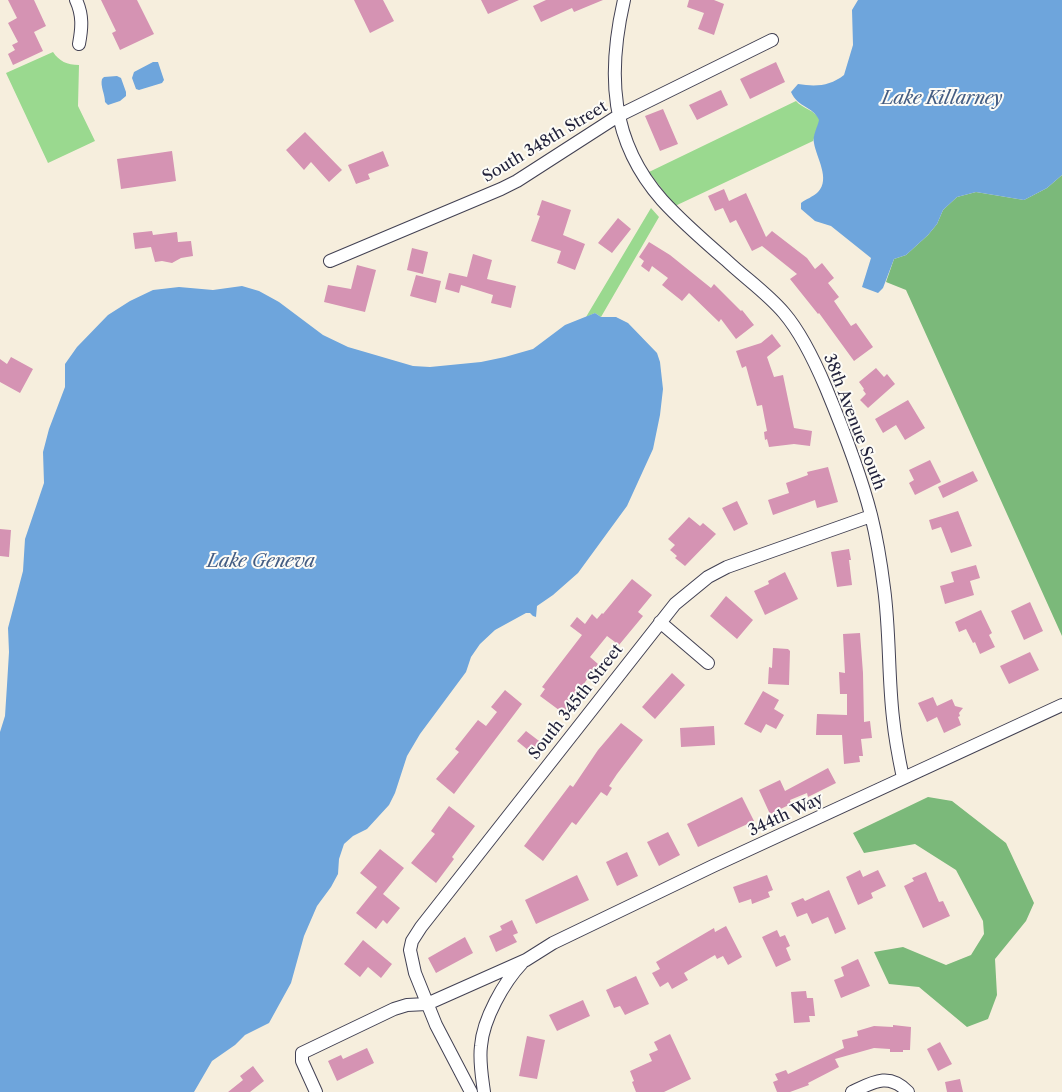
<!DOCTYPE html>
<html>
<head>
<meta charset="utf-8">
<style>
	body { margin:0 }
	canvas { display:block; background:#f6eedd }
</style>
</head>
<body>
<canvas width="1062" height="1092"></canvas>
<script>
const g = document.querySelector('canvas').getContext('2d');
g.lineJoin = 'round';
function fill(path, color) { g.fillStyle = color; g.fill(path, 'evenodd'); }
function strokePath(path, color, width, dash) { g.strokeStyle = color; g.lineWidth = width; g.lineCap = dash ? 'butt' : 'round'; g.setLineDash(dash || []); g.stroke(path); }
function drawText(font, color, halo, rows, align = 'center') {
  g.font = font + ' "Libre Caslon Text",serif'; g.lineWidth = 4; g.setLineDash([]); g.textBaseline = 'middle'; g.strokeStyle = halo; g.fillStyle = color; for (const [text, x, y, turn = 0] of rows) {
    g.save(); g.translate(x, y); g.rotate((+turn || 0) * Math.PI / 180); g.textAlign = isNaN(turn) ? turn : align; if (halo) g.strokeText(text, 0, 0); g.fillText(text, 0, 0); g.restore();
  }
}
fill(new Path2D(`
	M53 52C59 61 67 65 79 65L78 106 95 141 48 163 6 73Z
	M796 101C803 109 814 109 820 120L813 141 675 206 649 172Z
	M651 208 659 217 601 317 595 313 586 317Z`), '#9ad98f');
fill(new Path2D(`
	M1062 175V636L906 290 886 282 894 259 906 255 928 235 937 224 943 210 957 197 976 192 1024 200 1047 188Z
	M928 797 952 801 1006 843 1034 903 1026 921 995 959 997 995 988 1019 967 1027 919 987 889 984 874 952 903 947 946 965 971 955 984 934 983 921 956 870 915 844 864 853 853 833Z`), '#7bb97a');
fill(new Path2D(`
	M858 0H1062V175L1047 188 1024 200 976 192 957 197 943 210 937 224 928 235 906 255 894 259 883 288 878 293 862 287 871 258 831 226 815 221 801 209V203C806 199 813 197 818 192 831 179 816 157 814 143 812 136 818 126 819 120 813 106 798 108 791 92L798 84C816 87 830 86 844 75L853 45 852 10Z
	M153 62H158L164 80 162 83 139 90 136 89 132 78 134 72Z
	M117 76 121 78 126 92V96L120 101 108 105 105 102C105 94 100 86 102 79L104 77Z
	M242 286 259 291 279 302 323 335 348 347 413 366 430 367 481 362 505 357 533 349 565 325 595 313 601 317H616L628 323 657 353 660 362 663 389 660 415 653 449 627 506 578 573 553 595 537 606 536 617 533 616 530 613H526L495 630 480 644 471 657 466 672 420 734 407 756 395 793 389 805 367 829 353 836 344 844 339 859 338 874 331 887 317 906 304 936 291 983 269 1023 245 1035 235 1045 212 1061 194 1092H0V732L5 716 7 685 9 652 8 628 23 571 25 539 44 483 43 452 49 429 65 387V364L77 347 108 315 130 301 153 290 179 287 213 290Z`), '#6ea5dc');
fill(new Path2D(`
	M8 0H34L46 26 34 32 43 51 13 65 8 54 15 50 12 45 18 42 8 23 17 18Z
	M101 0H137L154 34 120 50 112 33 116 31Z
	M354 0H383L394 21 370 33Z
	M481 0H519L488 14Z
	M546 0H603L574 12 572 8 541 22 533 6Z
	M689 0H714L724 4 714 35 698 29 704 13 687 7Z
	M776 62 785 82 750 99 740 79Z
	M721 90 728 105 697 120 689 105Z
	M663 109 678 144 660 151 645 116Z
	M305 132 342 170 329 182 311 162 304 170 286 150Z
	M172 151 176 181 121 189 117 159Z
	M383 151 389 166 368 174 370 179 356 184 348 165Z
	M724 189 729 201 746 193 766 237 772 231 807 258 815 269 822 263 834 278 828 283 839 297 834 301 851 326 856 323 873 347 854 361 819 313 818 314 790 279 797 274 762 246 752 251 736 220 730 223 723 208 715 211 708 196Z
	M542 200 571 210 563 235 585 244 575 270 557 263 561 251 531 241 540 216 537 215Z
	M618 218 631 229 612 253 598 243Z
	M152 231 153 235 177 232 178 242 191 241 193 256 181 258 172 263 162 261 155 262 151 247 135 249 133 233Z
	M649 242 670 255 711 288 714 284 741 311 742 310 754 325 736 339 721 319 719 322 689 293 682 301 662 285 668 278 652 266 649 272 641 266 644 261 639 257Z
	M412 248 428 252 423 274 407 270Z
	M473 254 492 260 487 279 516 286 511 308 491 303 493 295 461 285 459 293 445 289 449 273 467 277Z
	M357 265 376 270 365 312 324 302 328 285 351 289Z
	M416 275 441 281 436 303 410 296Z
	M772 334 781 346 767 357 774 377 783 375 794 428 812 431 810 446 794 444 769 447 767 439 765 440 764 432 767 431 762 405 757 406 746 366 742 368 736 351 761 343Z
	M11 357 33 369 20 393 0 382V359L7 364Z
	M876 368 884 377 887 374 895 384 868 408 860 400 866 394 863 390 864 389 859 382Z
	M908 400 925 428 905 440 896 425 883 433 875 419Z
	M930 460 941 482 915 495 909 483 914 480 909 470Z
	M828 467 838 502 817 508 815 500 773 515 768 500 789 493 786 483 808 475 807 472Z
	M973 471 978 481 943 498 938 487Z
	M737 501 748 524 734 531 722 508Z
	M958 511 972 546 951 553 941 527 932 530 929 520Z
	M689 517 700 526 703 523 716 534 685 566 675 558 677 556 670 550 675 545 668 539Z
	M0 529 11 530 9 557 0 556Z
	M849 549 851 560H849L852 585 837 587 831 552Z
	M976 565 980 578 970 581 974 595 945 604 940 586 954 582 951 572Z
	M785 572 798 599 765 615 754 591 769 584 768 581Z
	M632 579 652 595 638 612 643 616 619 645 607 636 590 657 598 664 563 713 540 696 545 689 542 687 582 635 570 626 577 617 585 624 592 614 597 619 602 613 603 614Z
	M726 596 753 620 737 639 710 616Z
	M1030 602 1043 631 1024 640 1011 611Z
	M981 610 992 633 989 635 995 647 980 654 975 642 973 643 966 629 959 632 955 622Z
	M860 633 863 673 864 722 870 721 872 738 861 739 863 756H859L860 762 844 764 842 735H816L817 714 847 715V694H840L839 672 845 673 843 634Z
	M773 648 788 649 790 651 789 685 768 684 769 667 772 668Z
	M1030 652 1039 670 1009 684 1000 666Z
	M672 673 685 685 655 719 642 707Z
	M505 690 522 704 454 794 436 779 459 752 455 749 478 720 486 726 497 712 491 707Z
	M763 691 779 700 774 709 784 715 776 729 766 724 761 733 744 724Z
	M933 697 937 706 952 699 955 706 963 708 959 713 960 716 958 717 961 725 944 733 937 717 927 722 918 703Z
	M621 723 643 740 617 774 609 786 612 788 607 796 601 792 576 825 572 822 543 861 524 846 570 785 573 787 598 750Z
	M714 726 715 745 681 747 680 728Z
	M526 731 543 744 534 755 517 741Z
	M828 768 836 783 808 797 807 793 790 800 791 804 770 814 759 790 780 780 785 791Z
	M742 797 754 821 698 847 687 824Z
	M449 806 475 826 452 857 454 859 436 883 411 863 435 834 431 831Z
	M668 832 680 855 659 866 647 842Z
	M380 849 404 868 383 894 400 908 387 924 383 920 376 929 356 913 377 887 360 873Z
	M627 852 638 876 617 886 606 862Z
	M860 870 863 877 878 870 886 886 871 893 873 898 858 905 846 877Z
	M926 872 939 902 943 901 950 916 923 928 904 886 914 881 912 878Z
	M577 875 589 900 536 924 525 900Z
	M767 875 773 890 768 892 770 897 752 904 751 899 739 903 733 887Z
	M829 890 846 929 835 934 828 917 812 924 807 913 797 917 791 903 803 898 805 901Z
	M512 920 518 933 513 935 517 942 496 952 489 936 502 930 500 926Z
	M726 926 742 957 728 965 723 956 717 959 715 955 684 973 688 980 672 989 668 982 660 987 652 973 660 969 656 962 714 928 715 932Z
	M777 930 780 937 785 935 790 946 786 948 791 960 776 967 762 937Z
	M465 937 473 953 436 973 428 958Z
	M363 940 392 964 381 978 368 967 360 977 344 964Z
	M858 959 870 986 841 998 834 980 844 976 841 967Z
	M636 976 649 1004 625 1015 620 1006 614 1008 606 990Z
	M806 991 807 998H813L815 1016H809L810 1022 794 1023 791 992Z
	M583 1000 590 1016 557 1031 549 1015Z
	M893 1025 911 1027 910 1050H903V1052H890V1049L874 1048 835 1059 839 1067 808 1083 809 1085 790 1092H777L773 1082 778 1080 775 1074 786 1070 788 1074 844 1048 842 1040 858 1036 857 1031 874 1026 893 1027Z
	M670 1034 691 1079 664 1092H636L632 1082 634 1081 630 1071 652 1061 649 1054 658 1050 654 1042Z
	M527 1036 545 1040 537 1079 519 1076Z
	M940 1042 952 1064 938 1071 927 1049Z
	M367 1048 374 1063 337 1081 328 1061 341 1055 343 1059Z
	M253 1066 264 1081 250 1092H228L243 1080 240 1076Z
	M960 1079 963 1092H947L945 1082Z`), '#d593b3');
const minor = new Path2D(`
	M76 0C83 15 82 28 79 44
	M624 0C607 74 610 141 662 200 682 222 704 241 726 260 745 278 767 293 784 313 802 334 815 362 826 388 843 429 860 472 871 515 877 539 881 564 884 588 890 632 888 675 893 718 895 738 899 759 903 778
	M330 261 501 189 517 181 618 116 772 40
	M660 622 708 663
	M316 1092 302 1061V1053L394 1009 407 1005 427 1004 526 960 553 943 713 866 1062 705
	M471 1092 436 1025 415 973 410 950 412 941 421 927 675 604 708 577 727 567 871 516
	M484 1092C482 1077 479 1061 481 1046 483 1019 504 982 522 963
	M852 1092C873 1082 889 1072 908 1092`);
strokePath(minor, '#424153', 14);
strokePath(minor, '#fff', 12);
drawText('16px', '#22223b', '#fdfcf7', [
	["South 348th Street",545,142,-31],
	["38th Avenue South",854,422,69],
	["South 345th Street",576,702,-52],
	["344th Way",786,815,-25]
]);
drawText('italic 18px', '#445d83', '#fdfcf7', [
	["Lake Killarney",942,99],
	["Lake Geneva",261,562]
]);
</script>
</body>
</html>
